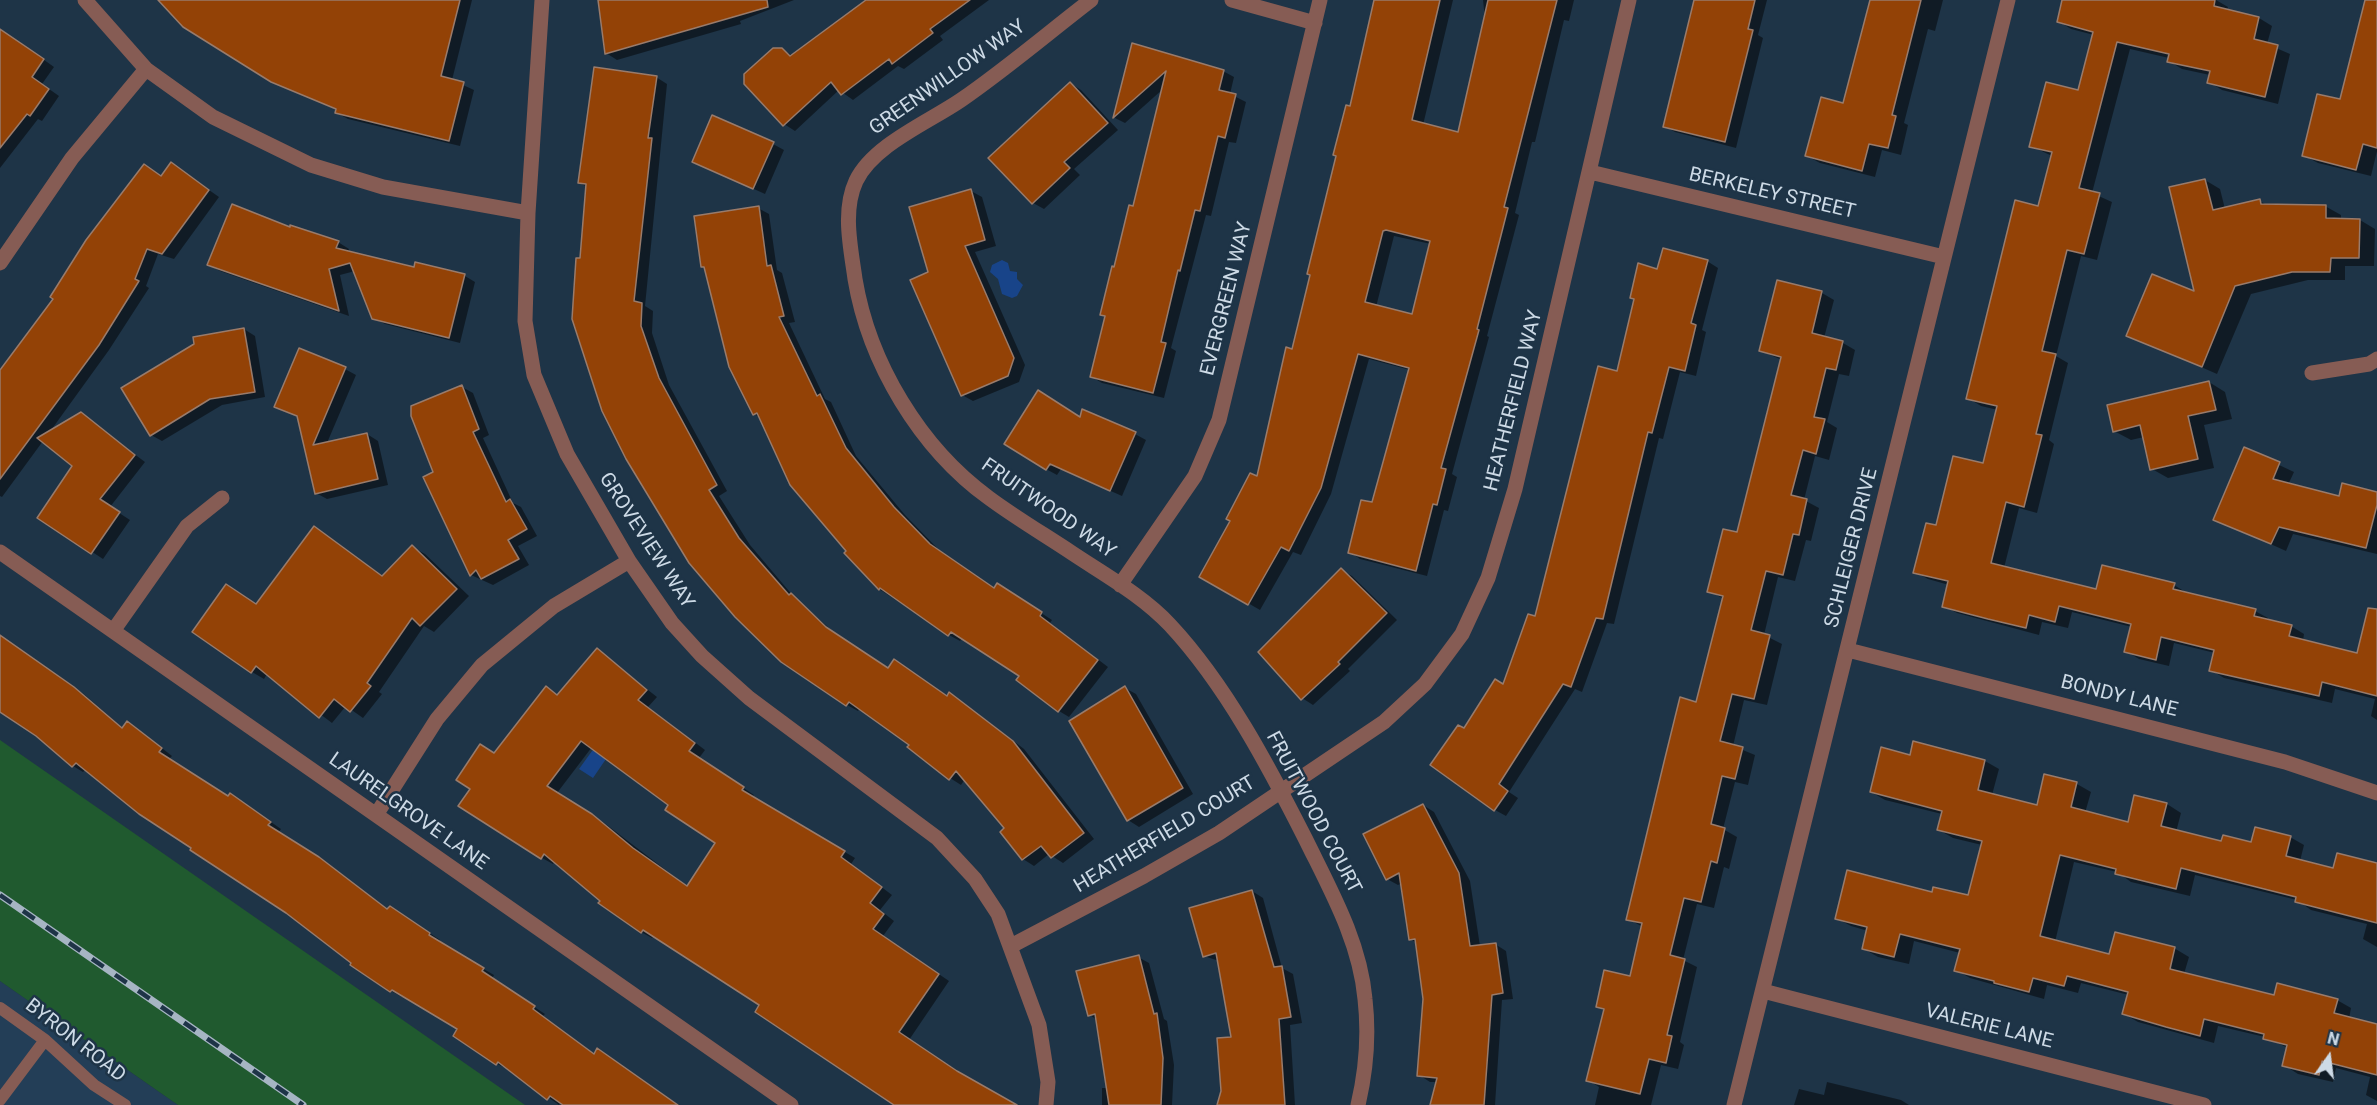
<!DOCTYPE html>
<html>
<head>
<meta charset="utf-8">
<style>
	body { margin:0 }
	#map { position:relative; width:2377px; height:1105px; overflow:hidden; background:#1e3447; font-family:Roboto,sans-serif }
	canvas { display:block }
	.north { position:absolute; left:2299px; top:1027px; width:60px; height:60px; -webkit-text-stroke:4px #1e3447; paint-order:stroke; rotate:14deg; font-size:16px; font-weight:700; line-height:24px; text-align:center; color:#cddae6 }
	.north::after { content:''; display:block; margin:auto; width:21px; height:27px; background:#cddae6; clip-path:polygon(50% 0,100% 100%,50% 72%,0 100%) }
</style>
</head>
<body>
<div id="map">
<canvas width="2377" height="1105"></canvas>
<div class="north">N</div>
</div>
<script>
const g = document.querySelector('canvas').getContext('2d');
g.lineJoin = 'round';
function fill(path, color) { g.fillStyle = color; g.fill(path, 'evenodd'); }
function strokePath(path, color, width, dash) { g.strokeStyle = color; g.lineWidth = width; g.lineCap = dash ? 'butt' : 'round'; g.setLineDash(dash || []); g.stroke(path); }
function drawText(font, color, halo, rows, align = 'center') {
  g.font = font + ' Roboto,sans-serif'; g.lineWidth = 5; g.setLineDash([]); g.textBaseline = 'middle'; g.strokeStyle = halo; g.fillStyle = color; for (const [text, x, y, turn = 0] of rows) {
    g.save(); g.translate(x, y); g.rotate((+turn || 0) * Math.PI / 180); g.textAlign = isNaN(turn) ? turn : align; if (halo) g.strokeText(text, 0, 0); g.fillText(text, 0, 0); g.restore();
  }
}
fill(new Path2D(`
	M0 981 116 1062 178 1105H0Z`), '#233e57');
fill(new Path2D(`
	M0 740 525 1105H178L0 981Z`), '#205a2f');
fill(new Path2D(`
	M1002 260 1008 263 1010 271 1017 272V279L1023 285 1017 296 1012 298 1002 294 998 279 990 272 992 265Z
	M621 737 593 778 579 769 592 751Z`), '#184489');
fill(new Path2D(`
	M160 0H472L452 80 474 90 460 146 348 119 337 113V110L272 81Z
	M600 0H794L740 21 741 24 617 60 606 53Z
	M871 0H989L940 36 943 40 904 69 898 66 853 100 839 90 795 131 784 124 782 49 793 56Z
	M1378 0H1453L1423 125 1459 133 1485 19 1483 0H1574L1569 21 1564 20 1535 142H1532L1515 213 1519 215 1487 336 1489 337 1452 474 1457 477 1448 511 1444 510 1427 576 1360 559 1350 552 1373 504 1410 370 1369 359 1331 494 1301 555 1293 552 1260 610 1201 576 1258 479 1293 351ZM1394 236 1431 244 1413 316 1376 307Z
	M1694 0H1767L1758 35 1763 38 1736 148 1675 132 1664 126 1696 1Z
	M1871 0H1943L1935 31 1928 29 1904 123 1908 125 1901 155 1882 150 1875 177 1820 163 1807 156 1844 105Z
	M2064 0H2216L2228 7 2227 11 2259 18 2272 26 2267 44 2290 54 2278 104 2222 90 2209 82 2210 75 2182 69 2169 61V58L2130 49 2092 193 2112 202 2097 260 2081 256 2056 356 2068 363 2049 440 2054 444 2037 513 2019 508 2004 568 2097 591 2174 585 2187 593 2255 611 2268 618V621L2291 626 2304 634 2303 641 2358 655 2377 640V720L2371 716 2375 699 2335 689 2332 703 2224 678 2211 670 2215 653 2174 643 2169 666 2139 659 2126 651 2132 627 2072 612 2068 628 2042 622 2039 635 1957 613 1944 606 1949 585 1928 579 1915 572 1937 527 1984 465 1998 410 1981 406 1968 398 2039 208 2052 156 2031 146 2079 91 2094 35 2071 29 2058 21Z
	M2377 32V151L2371 176 2318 163 2303 155 2342 101Z
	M19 42 54 67 42 84 59 96 42 121 38 119 0 168V47Z
	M1133 45 1223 71 1234 77 1230 94 1246 102 1236 143 1229 142 1211 216 1206 215 1171 348 1176 351 1164 398 1102 383 1092 377 1106 317 1102 314 1134 207 1163 89 1125 123 1115 118Z
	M656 77 667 84 645 306 653 311 652 333 669 385 727 491 719 496 750 545 794 597 837 635 889 669 895 661 947 696 950 694 961 701 1024 749 1094 839 1063 863 1049 854 1034 866 1023 859 1002 832 1006 829 965 779 961 785 950 778 911 744 860 708 858 711 847 705 782 661 582 259 588 187 579 183Z
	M1070 83 1081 90 1118 130 1074 169 1080 175 1044 209 1033 203 990 158Z
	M773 144 784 150 765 194 694 162Z
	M182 171 219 197 174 259 158 254 146 286 149 288 109 350 49 433 81 414 145 462 110 507 130 520 103 559 39 517 74 466 43 441 2 497 0 496V371L55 298 162 177Z
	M2205 180 2220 189 2225 209 2260 201 2268 206H2325L2341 215V220H2360L2375 229 2374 266H2345V280H2308L2251 294 2217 374 2128 335 2196 293Z
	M971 191 982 197 996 246 975 252 1025 365 1019 382 973 401 962 395 930 273Z
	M758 208 769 214 777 270 782 273 795 322 789 323 825 399 831 402 856 456 905 515 941 552 995 590 1009 592 1052 620 1050 623 1108 667 1069 717 1059 711 1022 675 963 637 960 641 949 635 879 589 848 551 761 418 754 414 705 268 702 266Z
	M290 229 338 242 349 249 348 252 415 269 465 276 475 282 460 343 385 324 373 318 355 271 340 275 349 316 220 271 209 265Z
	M1707 261 1718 268 1702 330 1706 332 1696 376 1680 372 1663 439 1659 438 1614 624 1607 623 1582 692 1575 689 1509 792 1518 798 1506 816 1495 810 1464 730 1504 685 1536 618 1618 373 1659 270Z
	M1822 293 1834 300 1824 338 1843 343 1855 350 1849 376 1839 374 1827 422 1837 428 1829 460 1815 456 1804 500 1819 508 1811 541 1806 540 1795 581 1778 577 1764 635 1782 644 1767 705 1744 700 1733 746 1755 755 1748 785 1735 782 1723 829 1737 837 1729 869 1724 867 1714 908 1697 904 1683 960 1697 967 1680 1042 1684 1045 1678 1069 1661 1065 1651 1105H1595L1599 1087 1588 1080 1605 1011 1597 1006 1631 978 1643 927 1628 919 1698 703 1724 599 1709 591 1738 534 1782 360 1761 351Z
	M244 329 255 336 265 397 222 405 162 441 151 435Z
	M345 369 356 375 327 443 367 434 378 441 388 485 327 499 316 493 299 417 276 406Z
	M2209 382 2225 392 2232 419 2204 425 2214 468 2168 478 2152 469 2144 437 2131 440 2114 431Z
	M462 387 473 393 489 435 483 438 513 503 521 507 537 536 518 546 529 565 493 585 471 575 435 473Z
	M1081 419 1135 434 1146 440 1122 496 1061 469 1057 475 1046 469Z
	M2245 449 2294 472 2288 485 2340 498 2377 494V554L2293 534 2286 551 2215 519Z
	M315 528 383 576 412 547 425 554 469 596 434 632 424 626 379 692 382 694 363 718 346 706 332 723 267 674 264 679 252 672 257 605Z
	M1341 570 1352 576 1397 620 1348 669 1350 671 1313 705 1302 698Z
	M0 635 85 695 124 729 128 723 139 730 172 756 169 759 229 798 241 801 281 829 278 833 330 865 388 910 401 914 440 940 439 943 494 975 492 979 545 1014 543 1016 595 1055 609 1057 679 1105H566L561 1102 559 1105 508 1069 497 1064 459 1029 403 995 402 997 391 991 287 912 192 850 193 847 86 769 83 772 73 766 37 735 0 710Z
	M597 650 657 697 648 707 705 750 699 758 754 795 752 797 855 858 851 864 892 895 880 910 894 921 883 936 949 981 909 1040 1001 1098 996 1105H896L761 1004 654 936 652 938 641 932 555 861 553 864 542 858 460 805 546 688 558 696ZM592 747 717 843 688 887 603 822 557 793Z
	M1125 688 1136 694 1193 794 1139 827 1128 820 1071 722Z
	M1914 743 1985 761 1999 769 1992 795 2038 807 2077 784 2091 792 2085 813 2129 823 2167 804 2181 813 2176 832 2223 843 2252 844 2290 837 2304 845 2300 861 2334 870 2377 867V947L2363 939 2367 924 2311 910 2297 900 2195 875 2190 896 2131 882 2117 872 2074 862 2055 942 2111 956 2174 948 2189 957 2184 974 2275 997 2337 1000 2351 1008 2349 1019 2377 1026V1101L2366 1095 2370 1077 2336 1068 2333 1082 2298 1074 2284 1065 2288 1048 2265 1037 2218 1026 2214 1043 2138 1022 2124 1014 2129 995 2081 983 2078 993 2047 985 2044 999 1970 978 1956 970 1960 953 1914 941 1909 964 1878 957 1864 949 1868 931 1851 926 1836 918 1933 893 1969 897 1982 845 1953 838 1939 830 1942 814 1885 800 1871 792 1911 756Z
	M1423 805 1434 812 1470 881 1480 946 1495 944 1506 951 1513 999 1502 1000 1495 1105H1432L1437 1082H1430L1419 1075 1425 999 1417 943 1410 939 1402 883 1398 885 1387 879Z
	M1252 891 1263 898 1282 968 1293 974 1302 1023 1290 1025 1295 1105H1219L1233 1039 1219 961 1204 956Z
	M1138 957 1149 963 1164 1019 1167 1021 1174 1065 1172 1105H1102V1088H1108L1097 1020 1090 1015Z
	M1827 1082 1901 1100 1909 1105H1794L1799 1089 1824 1095Z`), '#0007');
const building = new Path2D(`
	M158 0H460L441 76 464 82 449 141 335 113 336 109 271 82 183 27Z
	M598 0H767L768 7 605 54Z
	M866 0H970L930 29 933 33 892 64 889 59 841 95 831 82 783 126 744 84V74L773 48H782L790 56Z
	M1374 0H1440L1412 120 1458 132 1488 0H1557L1504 207 1508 208 1477 329 1479 330 1441 468 1446 469 1437 505 1433 504 1416 571 1348 553 1361 500 1372 502 1409 368 1358 354 1321 488 1289 551 1281 547 1248 605 1199 577 1230 521 1226 519 1250 473 1257 476 1286 347 1292 349 1310 275 1307 274 1336 156 1333 155 1346 105 1350 106ZM1386 230 1430 241 1412 314 1365 302 1383 231Z
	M1694 0H1755L1748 29 1753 30 1725 142 1663 127Z
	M1870 0H1921L1892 115 1896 116 1888 148 1869 144 1862 171 1805 156 1821 97 1843 103Z
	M2062 0H2215L2214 6 2259 17 2254 39 2278 45 2265 97 2207 83 2210 71 2167 62 2169 54 2117 42 2079 188 2100 193 2084 254 2067 250 2042 351 2056 354 2036 434 2042 435 2024 507 2006 502 1991 563 2096 589 2102 565 2175 583 2173 589 2256 609 2254 616 2292 625 2289 636 2357 653 2368 608 2377 609V696L2322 682 2319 696 2209 671 2214 650 2161 637 2156 660 2124 652 2131 624 2059 606 2055 622 2029 615 2026 628 1988 619 1942 607 1948 581 1913 573 1926 523 1936 525 1953 456 1983 463 1997 406 1966 399 2015 200 2038 206 2052 152 2029 147 2046 82 2078 90 2093 32 2057 22Z
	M2365 0H2377V148L2363 144 2356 170 2302 156 2317 94 2340 99Z
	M0 29 44 59 32 77 49 89 30 116 27 114 0 148Z
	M1132 43 1224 70 1219 90 1236 94 1225 138 1218 136 1200 211 1195 210 1180 271 1178 270 1161 342 1166 343 1153 393 1090 377 1105 316 1100 315 1112 266 1114 267 1129 205 1133 206 1166 71 1113 118Z
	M594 67 657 76 648 138H652L634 301 642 303 641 326 659 378 717 485 709 490 739 538 789 595 791 593 826 627 888 668 894 659 947 696 949 692 1013 741 1084 833 1051 858 1041 846 1022 860 1000 832 1004 828 956 771 949 780 907 747 909 745 849 702 846 706 781 662 735 617 689 563 626 459 602 411 572 319 576 258H580L586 184 578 183Z
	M1070 82 1108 123 1064 162 1070 168 1032 204 988 158Z
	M712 115 774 142 753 189 692 162Z
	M171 162 209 190 162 254 147 249 135 279 139 281 99 345 0 479V370L53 299 50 297 86 240 144 164 161 176Z
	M2205 179 2213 210 2260 199 2261 204 2326 205V218L2360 219 2359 258H2331L2330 272H2292L2235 286 2202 367 2126 336 2152 274 2194 291 2169 187Z
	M971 189 985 240 965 246 1014 358 1008 376 961 396 910 280 928 272 909 207Z
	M232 204 290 227V225L339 241 336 248 414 267 415 262 465 274 449 338 372 319 350 263 329 269 339 311 207 265Z
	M759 206 767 266 771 265 784 316 779 317 817 396 820 394 846 448 894 507 930 544 994 588 997 583 1042 612 1040 616 1098 660 1058 712 1016 680 1019 676 951 632 948 636 880 588 879 590 844 553 846 551 790 485 757 413 753 415 729 367 704 267H701L694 216Z
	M1663 248 1708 260 1691 323 1696 325 1685 371 1669 367 1652 433 1648 432 1603 619 1596 618 1571 687 1563 684 1499 784 1508 791 1494 811 1430 765 1458 725 1464 728 1495 679 1503 684 1528 614 1535 616 1598 366 1617 371 1634 299 1630 298 1638 263 1657 269Z
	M1777 280 1822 291 1812 333 1843 341 1836 370 1826 368 1814 417 1825 419 1816 454 1803 450 1791 495 1807 499 1799 535 1793 534 1783 575 1766 571 1751 630 1770 635 1754 699 1732 694 1720 741 1743 747 1735 779 1722 776 1711 824 1725 828 1717 863 1711 861 1701 902 1684 898 1670 955 1685 959 1667 1035 1672 1036 1666 1063 1649 1059 1640 1094 1586 1081 1604 1009 1596 1007 1604 970 1630 976 1642 923 1626 920 1664 762 1680 697 1696 702 1723 596 1707 592 1723 529 1737 532 1781 357 1759 351Z
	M244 328 255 392 210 399 150 436 121 388 194 344 193 337Z
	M299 348 346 367 313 445 367 433 378 479 315 494 297 416 274 407Z
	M2209 381 2216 410 2188 416 2198 459 2150 470 2140 425 2113 432 2107 405Z
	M462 385 479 429 473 432 506 502 510 499 527 529 508 540 519 559 481 579 476 570 470 576 423 477 433 472 411 416V406Z
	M1038 390 1080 417 1082 409 1136 432 1110 491 1050 464 1046 470 1004 444Z
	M81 412 135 455 100 499 120 512 91 554 37 518 72 466 37 438Z
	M2244 447 2280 462 2273 479 2339 496 2342 483 2377 492V505L2366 548 2279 527 2271 544 2213 520Z
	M314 526 382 576 412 545 457 589 420 626 412 618 367 683 371 686 350 712 334 699 319 718 256 666 251 673 192 632 226 584 256 604Z
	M1341 568 1387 613 1338 662 1340 664 1301 700 1258 652Z
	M0 635 74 687 122 728 127 721 162 748 159 752 228 796 230 793 271 822 268 825 319 857 387 909 390 906 430 933 429 935 484 968 482 971 535 1006 533 1009 594 1054 597 1048 678 1105H563L550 1096 547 1100 498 1062 496 1065 453 1036 457 1029 392 990 390 992 350 965 351 963 286 913 190 850 191 848 139 814 76 763 72 767 36 736 0 712Z
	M597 648 647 690 638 700 695 743 689 751 744 787 742 790 845 851 841 857 882 887 870 903 884 914 873 929 939 974 899 1032 957 1071 1017 1105H894L755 1012 759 1005 643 930 641 933 598 903 600 901 544 854 541 859 458 806 470 789 456 780 480 744 494 753 546 686 557 695ZM581 741 668 805 665 810 715 843 687 886 633 848 592 814 547 786Z
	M1125 686 1183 788 1127 821 1069 721Z
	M1913 741 1985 760 1978 790 2037 805 2044 774 2077 782 2071 807 2128 822 2134 795 2167 803 2161 826 2221 841 2223 835 2251 842 2255 827 2291 836 2286 856 2333 868 2337 853 2377 863V923L2295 902 2296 897 2181 868 2176 889 2115 874 2116 869 2060 855 2040 936 2109 954 2115 932 2175 947 2170 969 2274 995 2277 983 2338 999 2334 1013 2377 1024V1075L2322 1061 2319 1075 2282 1066 2287 1045 2263 1039 2264 1034 2204 1019 2200 1036 2166 1027 2122 1014 2128 992 2067 976 2064 986 2033 978 2029 992 1994 983V981L1954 971 1960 949 1900 934 1894 957 1862 949 1867 927 1835 919 1847 870 1932 892 1933 887 1968 895 1982 841 1937 830 1942 811 1870 792 1881 747 1910 755Z
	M1423 804 1459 873 1470 946 1496 943 1503 993 1492 995 1484 1105H1430L1437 1078 1417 1076 1423 999 1415 939 1409 940 1399 873 1386 880 1363 834Z
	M1252 890 1274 967 1282 966 1291 1017 1279 1019 1285 1105H1217L1221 1091 1217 1038 1231 1037 1216 953 1203 957 1189 908Z
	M1139 955 1154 1014 1157 1013 1163 1058 1161 1105H1109L1095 1014 1088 1016 1076 971Z`);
fill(building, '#934206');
strokePath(building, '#997b6b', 1.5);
strokePath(new Path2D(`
	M0 1008 45 1040 94 1085 125 1105
	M0 1100 45 1040`), '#865c54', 12);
strokePath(new Path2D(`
	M85 0 146 69 213 117 311 165 383 187 528 213
	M542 0 528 213 525 321 534 375 567 454 629 561 672 623 702 656 749 698 937 838 975 879 998 914 1039 1025 1048 1082 1046 1105
	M1091 0C1048 33 1006 69 961 100 929 122 873 145 856 181 842 211 851 249 855 279 869 363 920 448 989 498 1016 518 1045 535 1072 553 1105 575 1143 596 1170 625 1226 685 1269 767 1306 840 1331 891 1360 942 1365 999 1369 1034 1366 1071 1358 1105
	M1232 0 1315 23
	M1590 172 1944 257
	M0 263 72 158 146 69
	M2312 373 2369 364 2377 359
	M0 552 791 1105
	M1120 585 1195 476 1219 420 1320 0
	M113 631 187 526 222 498
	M1848 650 2285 762 2377 793
	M376 815 437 719 482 665 554 606 629 561
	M1011 946 1144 876 1219 833 1384 722 1425 684 1462 634 1488 578 1515 489 1629 0
	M1763 991 2204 1105
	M1734 1105 2008 0`), '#865c54', 15);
const rail = new Path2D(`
	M0 895 303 1105`);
strokePath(rail, '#a6b5c3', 7);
strokePath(rail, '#1e3447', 4.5, [14]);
drawText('20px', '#cddae6', '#1e3447', [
	["GREENWILLOW WAY",948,78,-35],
	["BERKELEY STREET",1772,194,13],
	["EVERGREEN WAY",1227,299,-76],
	["HEATHERFIELD WAY",1514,401,-76],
	["FRUITWOOD WAY",1048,509,35],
	["GROVEVIEW WAY",646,541,57],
	["SCHLEIGER DRIVE",1852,548,-76],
	["BONDY LANE",2119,697,14],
	["LAURELGROVE LANE",408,812,35],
	["FRUITWOOD COURT",1313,813,62],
	["HEATHERFIELD COURT",1165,835,-31],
	["VALERIE LANE",1989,1027,14],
	["BYRON ROAD",75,1041,38]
]);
</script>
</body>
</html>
